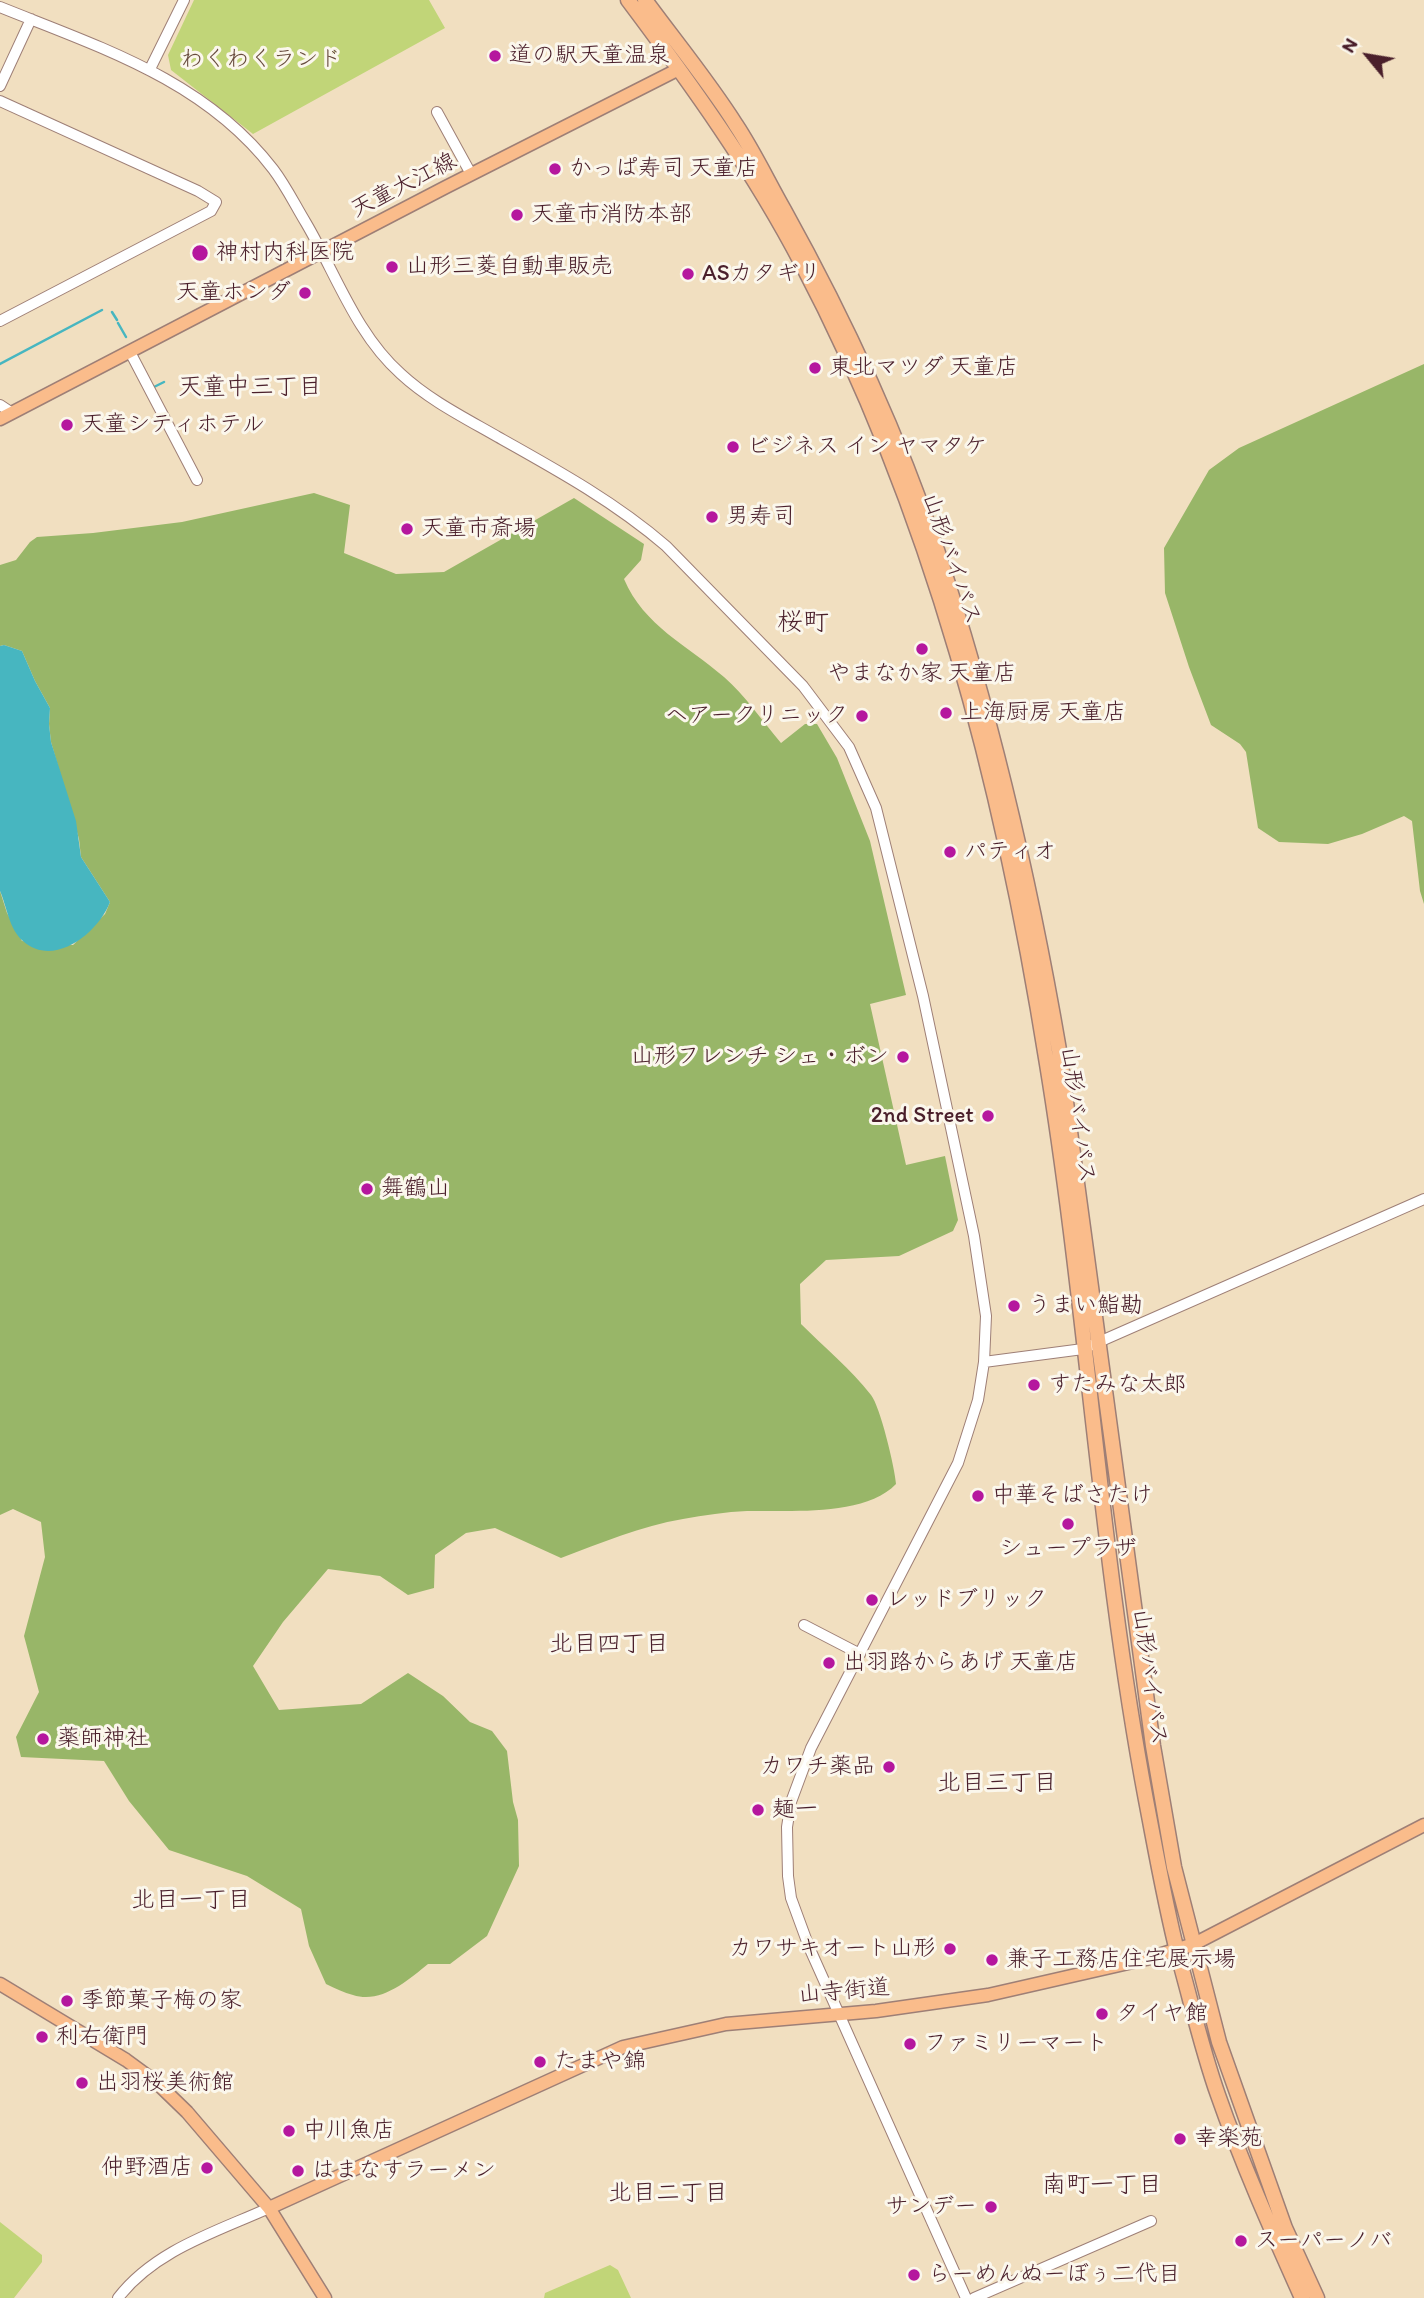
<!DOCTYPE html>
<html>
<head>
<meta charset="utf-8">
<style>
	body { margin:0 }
	#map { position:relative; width:1424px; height:2298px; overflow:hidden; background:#f1dfc0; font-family:Itim,sans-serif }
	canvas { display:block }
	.north { position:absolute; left:1333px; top:21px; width:70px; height:70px; -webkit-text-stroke:5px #fbf7ec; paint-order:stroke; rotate:300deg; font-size:19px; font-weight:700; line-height:28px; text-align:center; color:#4a1f2b }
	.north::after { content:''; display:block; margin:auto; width:24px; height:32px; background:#4a1f2b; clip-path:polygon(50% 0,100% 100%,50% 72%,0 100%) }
</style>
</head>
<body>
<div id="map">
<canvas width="1424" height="2298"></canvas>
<div class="north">N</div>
</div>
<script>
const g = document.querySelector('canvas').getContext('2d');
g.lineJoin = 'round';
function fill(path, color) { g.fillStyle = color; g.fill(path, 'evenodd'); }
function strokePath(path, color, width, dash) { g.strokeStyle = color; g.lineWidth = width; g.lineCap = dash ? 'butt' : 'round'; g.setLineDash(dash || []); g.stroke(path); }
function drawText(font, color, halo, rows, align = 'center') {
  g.font = font + ' Itim,"Klee One",sans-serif'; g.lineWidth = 6; g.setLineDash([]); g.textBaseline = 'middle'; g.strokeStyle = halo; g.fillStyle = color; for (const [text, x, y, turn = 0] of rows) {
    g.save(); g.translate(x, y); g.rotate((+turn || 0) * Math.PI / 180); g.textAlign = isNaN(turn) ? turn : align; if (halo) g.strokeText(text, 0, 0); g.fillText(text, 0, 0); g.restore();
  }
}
fill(new Path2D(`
	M194 0H429L445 28 253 134 171 70 168 55Z
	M0 2222 42 2255V2262L14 2298H0Z
	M610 2265 618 2270 631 2298H544L545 2293Z`), '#c1d578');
fill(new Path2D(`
	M1424 364V904L1420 891 1412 821 1404 816 1362 834 1328 844 1279 842 1258 828 1246 752 1240 744 1211 725 1189 667 1165 593 1164 548 1209 470 1239 448Z
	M314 493 350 505 344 553 396 574 444 572 574 498 644 544 641 560 624 579C644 626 687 645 724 677 745 695 763 722 781 743L805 724H817L837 758 870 841 906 995 870 1004 906 1165 945 1156 958 1220 953 1231 899 1256 826 1260 800 1284 801 1324C824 1347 851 1369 871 1395 880 1406 895 1468 896 1484 864 1517 790 1510 747 1511 726 1512 704 1515 683 1519 641 1526 601 1543 561 1558L495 1528 466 1533 435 1555 434 1588 408 1595 380 1576 328 1569 283 1622 253 1666 279 1710 361 1704 408 1673 443 1696 470 1722 492 1731 507 1751 513 1802 518 1820 519 1866 487 1936 450 1964H428C407 1981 381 2004 353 1995 344 1993 335 1988 326 1984L309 1946 301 1909 247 1876 169 1850 129 1801 104 1761 21 1757 16 1737 39 1692 24 1636 45 1557 41 1522 13 1509 0 1515V891L7 913 22 941 73 945 105 914 110 902 81 857 79 839 51 742 49 724 50 708 35 681 22 651 4 645 0 646V565L16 560 30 542 37 537 93 533 182 522Z`), '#98b668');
fill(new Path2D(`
	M4 645 22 651 35 681 50 708 49 724 51 742 76 821 81 857 110 902C99 932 54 969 23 941 9 929 7 907 0 891V646Z`), '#47b6c0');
strokePath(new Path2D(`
	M112 312 117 320
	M118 323 126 337
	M0 364 102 310
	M152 388 164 382`), '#47b6c0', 2.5);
const minor = new Path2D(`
	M0 7C99 47 205 80 273 169 286 186 295 205 306 223 336 274 356 334 401 374 429 400 465 418 498 437 557 470 615 502 666 546L803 686 849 747 876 808 923 996 974 1236 986 1316 984 1362 978 1400 958 1463 811 1748 791 1802 787 1827 788 1876 791 1898 809 1947 966 2298
	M150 69 184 0
	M0 86 31 19
	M0 101 198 191 216 202 211 211 0 321
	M437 112 471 174
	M130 352 197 480
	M0 405 12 413
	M984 1362 1083 1349 1424 1199
	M804 1625 860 1654
	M118 2298C155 2250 216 2232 269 2208
	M974 2298 1151 2221`);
const major = new Path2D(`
	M0 419 446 187 679 69
	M0 1984 126 2060 156 2082 187 2112 269 2208 325 2298
	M269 2208 623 2047 726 2024 876 2011 988 1995 1146 1959 1194 1944 1424 1825`);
const highway = new Path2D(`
	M628 0C691 84 753 170 802 264 933 513 1003 787 1047 1064 1087 1308 1100 1556 1146 1800 1156 1852 1165 1904 1178 1955 1191 2001 1202 2050 1218 2095 1242 2164 1272 2231 1302 2298
	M645 0C675 41 709 82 736 125 754 152 768 182 784 210 844 318 897 432 937 550 991 712 1030 881 1059 1050L1153 1746 1174 1867 1219 2042 1285 2228 1317 2298`);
strokePath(minor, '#9e7f76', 12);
strokePath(major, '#9e7f76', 15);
strokePath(highway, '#9e7f76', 17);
strokePath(minor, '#fff', 10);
strokePath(major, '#fabc8b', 12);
strokePath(highway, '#fabc8b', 14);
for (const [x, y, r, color] of [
	[495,56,7,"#b5179e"],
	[555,169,7,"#b5179e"],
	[517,215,7,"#b5179e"],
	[200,253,9,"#b5179e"],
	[392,267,7,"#b5179e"],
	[688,274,7,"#b5179e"],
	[305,293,7,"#b5179e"],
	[815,368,7,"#b5179e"],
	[67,425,7,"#b5179e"],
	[733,447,7,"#b5179e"],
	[712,517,7,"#b5179e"],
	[407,529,7,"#b5179e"],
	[922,649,7,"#b5179e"],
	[946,713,7,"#b5179e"],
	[862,716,7,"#b5179e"],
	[950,852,7,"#b5179e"],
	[903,1057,7,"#b5179e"],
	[988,1116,7,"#b5179e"],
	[367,1189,7,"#b5179e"],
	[1014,1306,7,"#b5179e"],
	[1034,1385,7,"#b5179e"],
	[978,1496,7,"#b5179e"],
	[1068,1524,7,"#b5179e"],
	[872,1600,7,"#b5179e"],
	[829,1663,7,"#b5179e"],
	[43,1739,7,"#b5179e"],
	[889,1767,7,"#b5179e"],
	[758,1810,7,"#b5179e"],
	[950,1949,7,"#b5179e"],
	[992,1960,7,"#b5179e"],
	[67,2001,7,"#b5179e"],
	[1102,2014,7,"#b5179e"],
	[42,2037,7,"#b5179e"],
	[910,2044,7,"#b5179e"],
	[540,2062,7,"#b5179e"],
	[82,2083,7,"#b5179e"],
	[289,2131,7,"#b5179e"],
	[1180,2139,7,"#b5179e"],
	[207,2168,7,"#b5179e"],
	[298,2171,7,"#b5179e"],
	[991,2207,7,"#b5179e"],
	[1241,2241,7,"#b5179e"],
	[914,2275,7,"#b5179e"]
]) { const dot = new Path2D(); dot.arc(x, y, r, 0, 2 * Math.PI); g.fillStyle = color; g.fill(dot); strokePath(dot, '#fbf7ec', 2.5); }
drawText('23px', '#4a1f2b', '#fbf7ec', [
	["道の駅天童温泉",509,56],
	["かっぱ寿司 天童店",569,169],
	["天童市消防本部",531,215],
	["神村内科医院",216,253],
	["山形三菱自動車販売",406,267],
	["ASカタギリ",702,274],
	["天童ホンダ",291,293,"right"],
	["東北マツダ 天童店",829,368],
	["天童シティホテル",81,425],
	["ビジネス イン ヤマタケ",747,447],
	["男寿司",726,517],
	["天童市斎場",421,529],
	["やまなか家 天童店",922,674,"center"],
	["上海厨房 天童店",960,713],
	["ヘアークリニック",848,716,"right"],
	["パティオ",964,852],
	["山形フレンチ シェ・ボン",889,1057,"right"],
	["2nd Street",974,1116,"right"],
	["舞鶴山",381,1189],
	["うまい鮨勘",1028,1306],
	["すたみな太郎",1048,1385],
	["中華そばさたけ",992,1496],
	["シュープラザ",1068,1549,"center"],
	["レッドブリック",886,1600],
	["出羽路からあげ 天童店",843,1663],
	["薬師神社",57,1739],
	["カワチ薬品",875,1767,"right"],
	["麺一",772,1810],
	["カワサキオート山形",936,1949,"right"],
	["兼子工務店住宅展示場",1006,1960],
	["季節菓子梅の家",81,2001],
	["タイヤ館",1116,2014],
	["利右衛門",56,2037],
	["ファミリーマート",924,2044],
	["たまや錦",554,2062],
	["出羽桜美術館",96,2083],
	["中川魚店",303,2131],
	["幸楽苑",1194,2139],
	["仲野酒店",193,2168,"right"],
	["はまなすラーメン",312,2171],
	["サンデー",977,2207,"right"],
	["スーパーノバ",1255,2241],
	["らーめんぬーぼぅ二代目",928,2275]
], 'left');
drawText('23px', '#684c3e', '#fbf7ec', [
	["わくわくランド",261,60]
]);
drawText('23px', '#4a1f2b', '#fbf7ec', [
	["天童大江線",404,186,-27],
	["山形バイパス",951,559,71],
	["山形バイパス",1077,1115,82],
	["山形バイパス",1149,1677,82],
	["山寺街道",844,1992,-5]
]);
drawText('24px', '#4a1f2b', '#fbf7ec', [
	["天童中三丁目",250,388],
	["北目四丁目",609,1645],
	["北目三丁目",997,1784],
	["北目一丁目",191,1901],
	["南町一丁目",1102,2186],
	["北目二丁目",668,2194]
]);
drawText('26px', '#4a1f2b', '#fbf7ec', [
	["桜町",803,623]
]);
</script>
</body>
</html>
